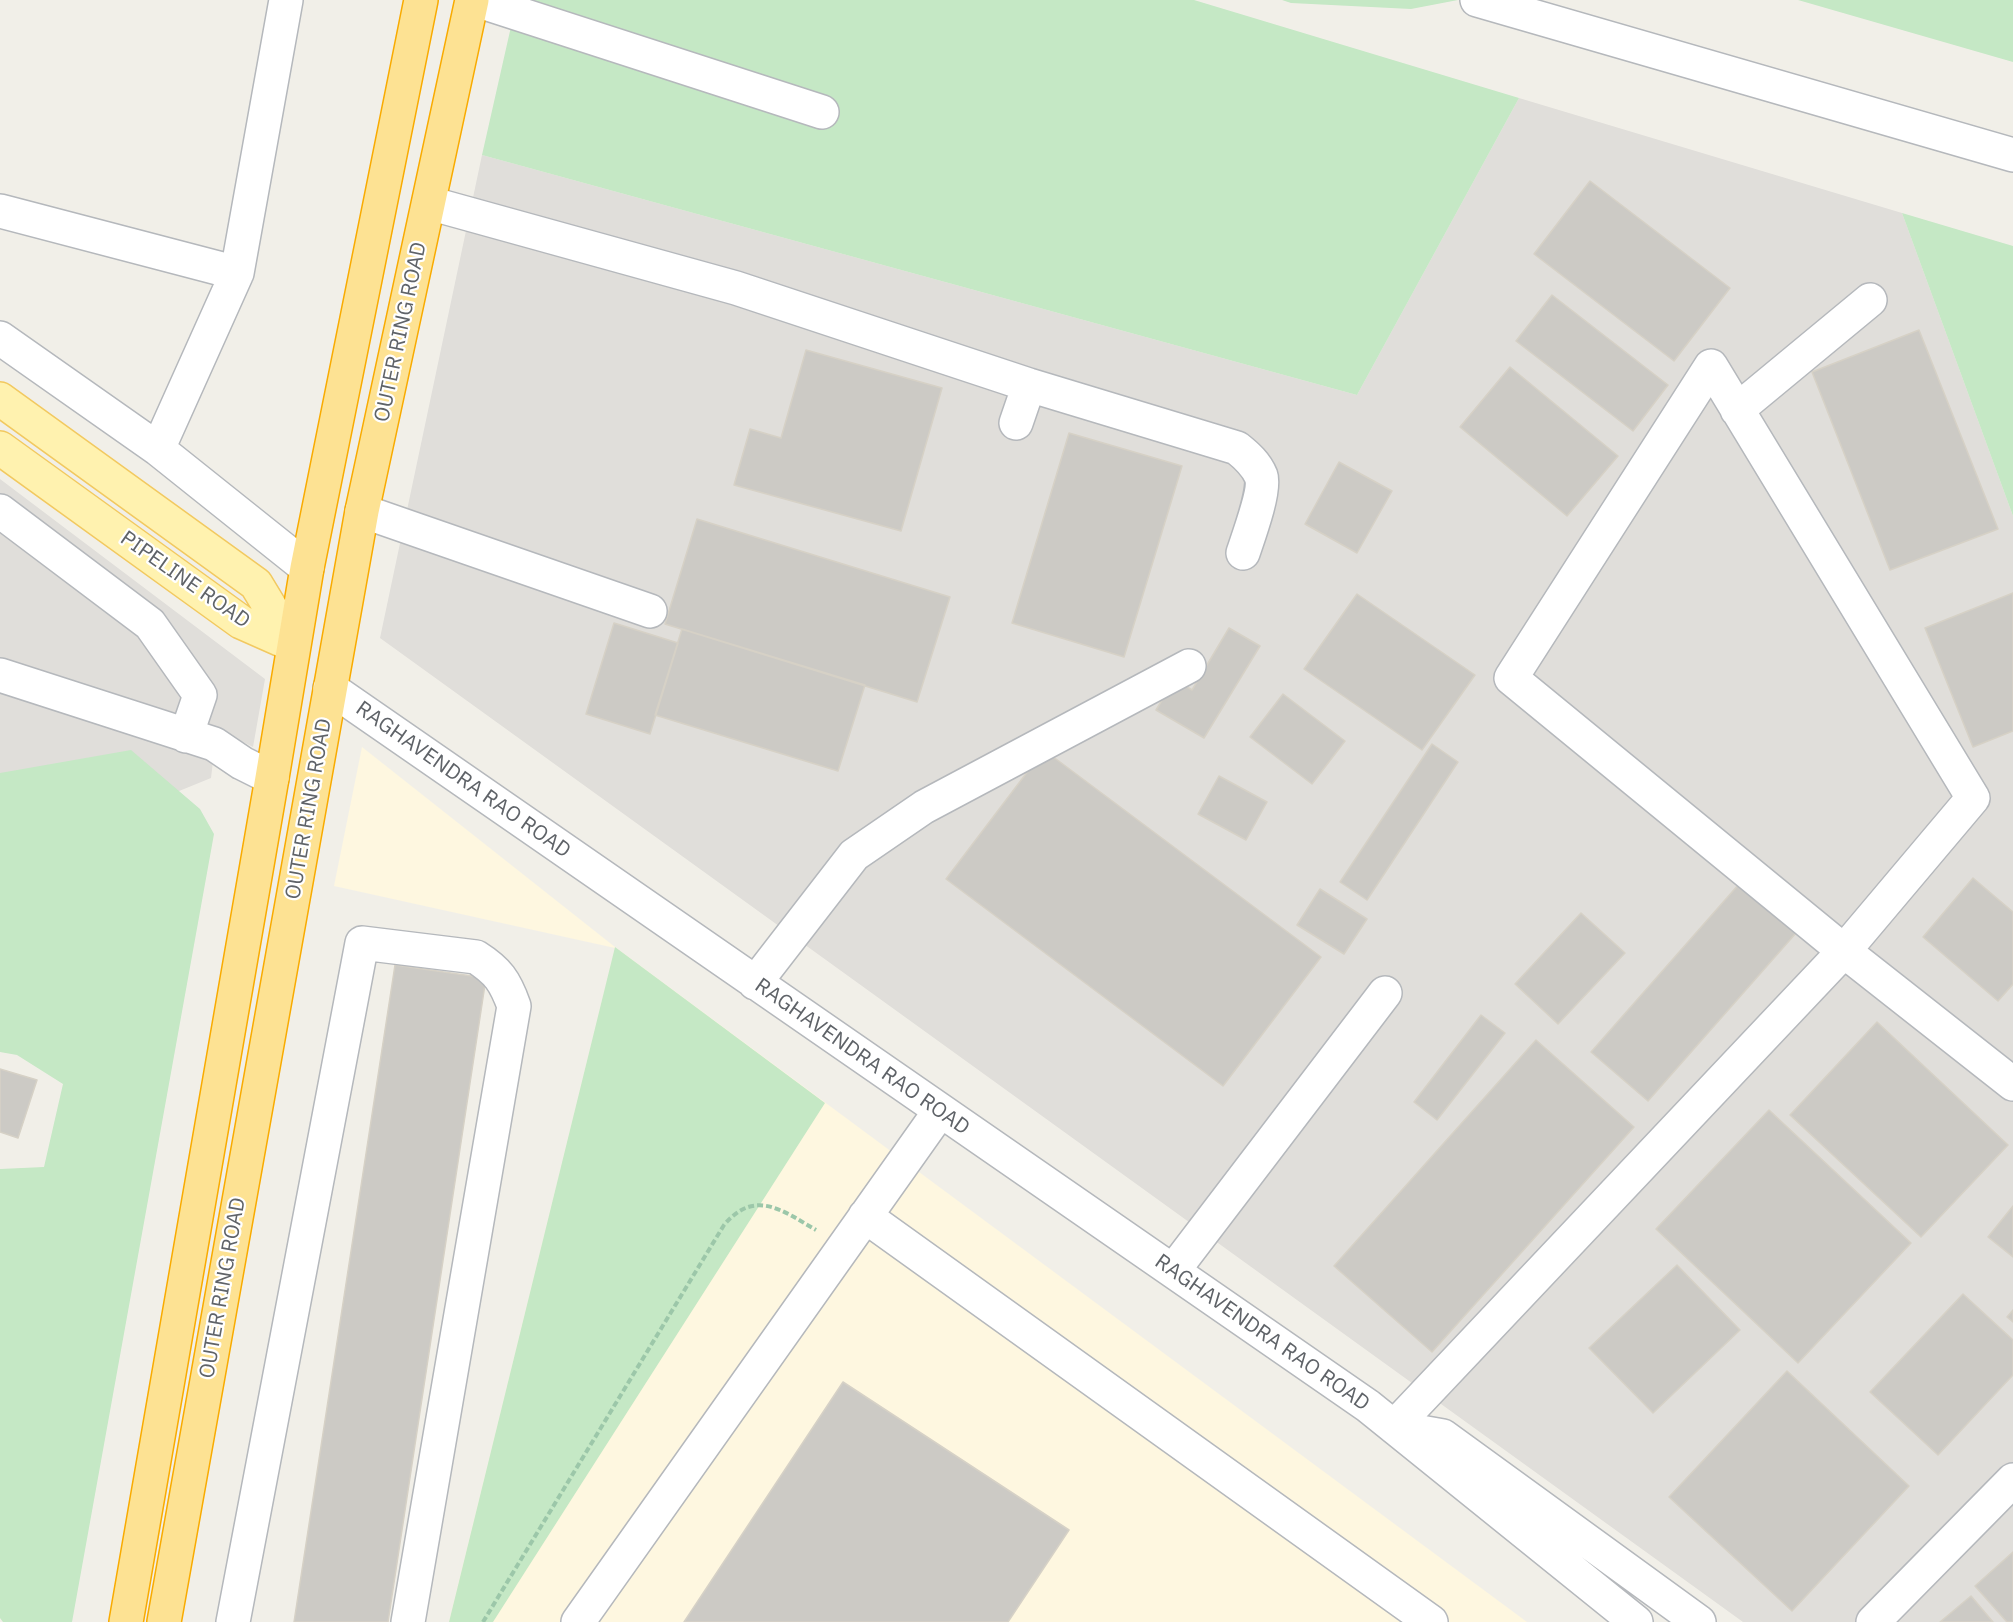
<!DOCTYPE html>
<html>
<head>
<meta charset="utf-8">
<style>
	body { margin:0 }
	canvas { display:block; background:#f1efe8 }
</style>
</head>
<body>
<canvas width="2013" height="1622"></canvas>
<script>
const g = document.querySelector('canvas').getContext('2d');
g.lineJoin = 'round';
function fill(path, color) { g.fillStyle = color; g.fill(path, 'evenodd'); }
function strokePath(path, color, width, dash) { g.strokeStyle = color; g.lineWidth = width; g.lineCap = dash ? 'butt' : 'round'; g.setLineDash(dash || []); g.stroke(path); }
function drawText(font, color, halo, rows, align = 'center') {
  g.font = font + ' "IBM Plex Sans",sans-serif'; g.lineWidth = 4.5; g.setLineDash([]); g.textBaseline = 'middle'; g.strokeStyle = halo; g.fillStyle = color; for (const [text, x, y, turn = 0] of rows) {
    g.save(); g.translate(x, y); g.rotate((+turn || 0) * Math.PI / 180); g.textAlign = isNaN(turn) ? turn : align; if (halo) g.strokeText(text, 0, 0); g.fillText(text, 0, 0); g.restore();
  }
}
fill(new Path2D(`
	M362 747 615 947 1527 1622H449L615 948 334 886Z`), '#fef7e0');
fill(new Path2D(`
	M1519 98 1902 213 2013 516V1622H1743L380 638 482 155 1357 395Z
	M0 479 265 679 253 747 235 738 215 744 211 778 0 864Z`), '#e0deda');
fill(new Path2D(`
	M517 0H1194L1519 98 1357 395 482 155Z
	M1282 0H1458L1411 9 1291 3Z
	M1798 0H2013V62Z
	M1902 213 2013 246V516Z
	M131 750 200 809 214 834 72 1622H3L0 1618V1169L44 1167 63 1084 17 1055 0 1052V773Z
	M615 947 825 1103 493 1622H449Z`), '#c5e8c5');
const building = new Path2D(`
	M1590 181 1730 288 1674 361 1534 254Z
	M1552 295 1668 385 1633 431 1516 341Z
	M1919 330 1998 529 1890 570 1812 372Z
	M806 350 942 388 901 531 734 485 750 429 781 438Z
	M1510 367 1618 456 1567 516 1460 427Z
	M1069 433 1182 466 1124 657 1012 623Z
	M1339 462 1392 491 1357 553 1305 524Z
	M697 519 950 597 917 702 665 624Z
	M2013 593V731L1973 747 1925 628Z
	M1357 594 1475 675 1422 750 1304 669Z
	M614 623 678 643 650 734 586 714Z
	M1229 628 1260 646 1204 738 1156 710 1175 679 1192 690Z
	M682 629 865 685 838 771 655 715Z
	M1283 694 1345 741 1312 784 1250 737Z
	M1432 744 1458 762 1367 900 1340 882Z
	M1044 750 1321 957 1223 1086 946 879Z
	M1219 776 1267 802 1246 840 1198 814Z
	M1747 875 1804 924 1648 1101 1591 1052Z
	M1973 878 2013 912V984L1998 1001 1923 937Z
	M1320 889 1367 919 1344 954 1297 925Z
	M1581 913 1625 953 1558 1024 1515 984Z
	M395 965 486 978 388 1622H294Z
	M1481 1015 1505 1033 1437 1120 1414 1102Z
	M1877 1022 2008 1145 1921 1237 1790 1115Z
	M1536 1040 1634 1127 1432 1352 1334 1266Z
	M0 1069 37 1080 18 1138 0 1132Z
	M1769 1110 1911 1243 1798 1363 1656 1229Z
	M2013 1206V1257L1988 1237Z
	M1677 1265 1740 1330 1653 1413 1589 1348Z
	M1963 1294 2013 1340V1375L1938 1455 1870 1392Z
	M2013 1310V1322L2007 1317Z
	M1787 1371 1909 1486 1792 1611 1669 1497Z
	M843 1382 1069 1530 1008 1622H684Z
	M2013 1552V1622H2007L1975 1586Z
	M1971 1596 1993 1622H1940Z`);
fill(building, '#cccac5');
strokePath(building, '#d6d1c6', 1.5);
const minor = new Path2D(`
	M476 0 822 112
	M1477 0 2013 155
	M429 203 736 288 1029 385 1237 448C1247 456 1256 464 1261 476 1266 489 1248 538 1243 553
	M0 211 237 273
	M0 338 158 449 307 568
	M1711 366 1973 798 1844 951 1511 678Z
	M1737 410 1870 300
	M1016 423 1029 385
	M158 449 237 273 286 0
	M0 511 150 624 200 695 186 736
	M362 511 650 611
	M0 675 214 744 242 763 272 778
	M330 688 1368 1406 1636 1622
	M755 983 854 855 924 807 1189 666
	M865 1216 1431 1622
	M1173 1271 1385 993
	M1394 1427 1844 951 2013 1084
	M1398 1428 1443 1436 1699 1622
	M233 1622 362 943 476 957C498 971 505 981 514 1006L408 1622
	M578 1622 940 1111
	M1873 1622 2013 1480`);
const major = new Path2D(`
	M0 399 256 584 293 645
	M0 448 241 622 293 645`);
const highway = new Path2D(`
	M126 1622 272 778 307 568 421 0
	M164 1622 362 511 472 0`);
strokePath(minor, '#b5b8bc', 36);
strokePath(major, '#f2c960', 36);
strokePath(highway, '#f9ab00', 36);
strokePath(new Path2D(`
	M483 1622 724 1225C755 1188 783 1211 816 1230`), '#9cc7a9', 4, [6, 3]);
strokePath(minor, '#fff', 33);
strokePath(major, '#fff2af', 33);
strokePath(highway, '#fde293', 33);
drawText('21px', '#5f6368', '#fff', [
	["OUTER RING ROAD",401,332,-78],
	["PIPELINE ROAD",185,580,35],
	["RAGHAVENDRA RAO ROAD",463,780,35],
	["OUTER RING ROAD",309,809,-80],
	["RAGHAVENDRA RAO ROAD",862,1057,35],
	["OUTER RING ROAD",223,1288,-80],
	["RAGHAVENDRA RAO ROAD",1262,1333,35]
]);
</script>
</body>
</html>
